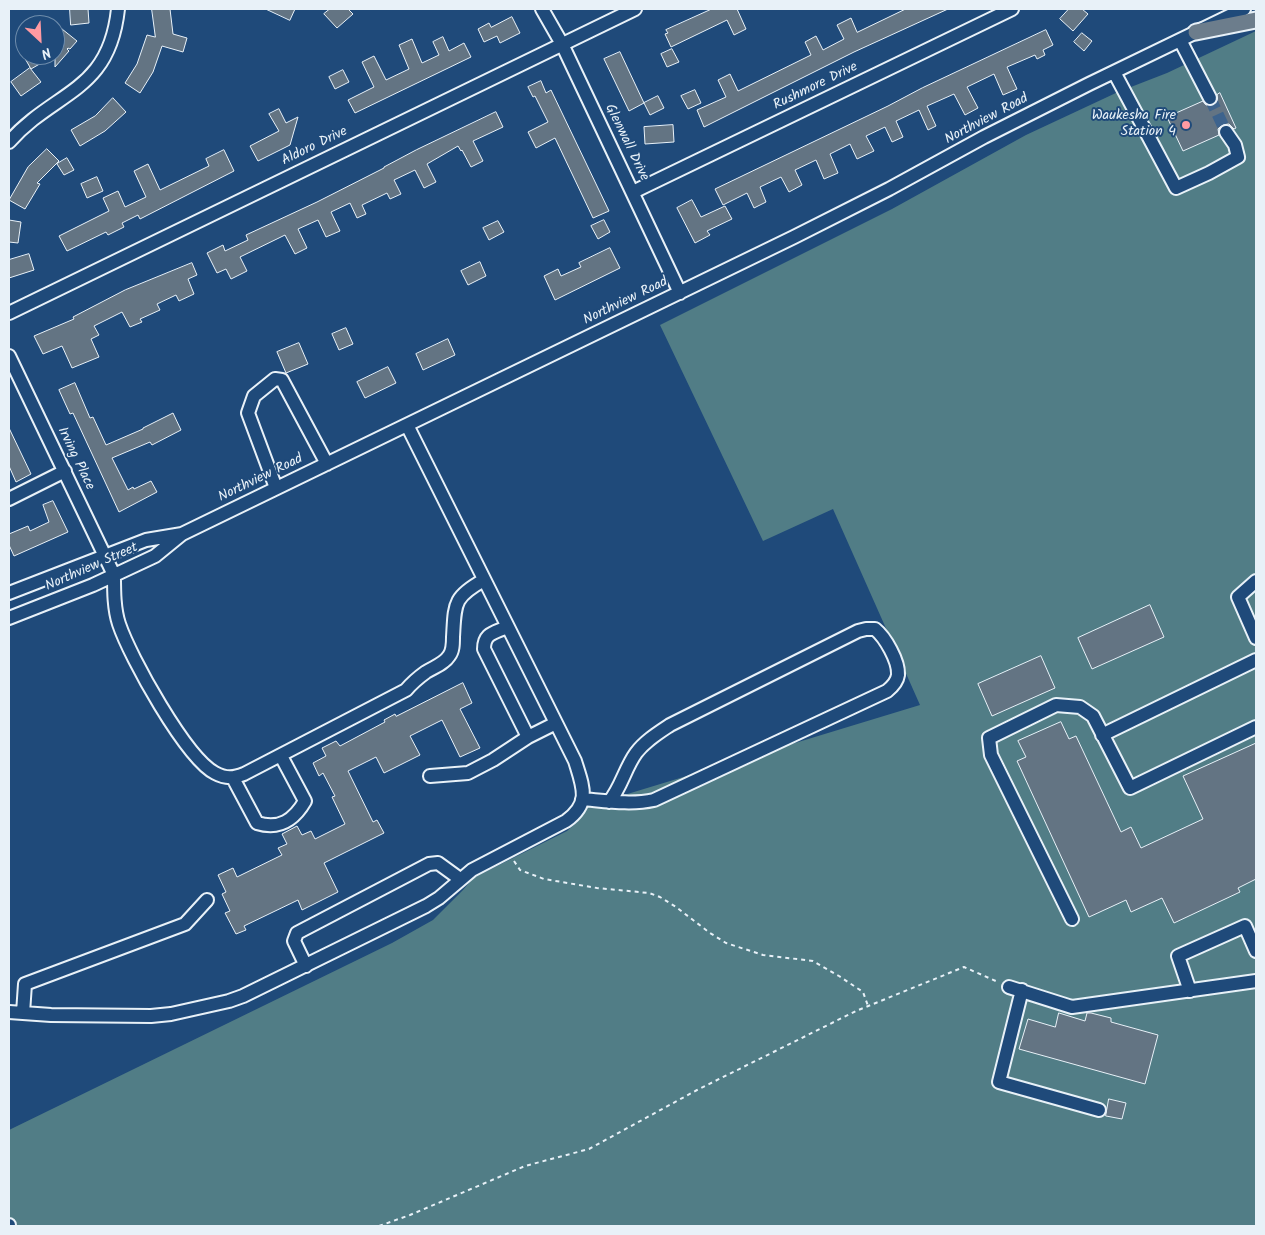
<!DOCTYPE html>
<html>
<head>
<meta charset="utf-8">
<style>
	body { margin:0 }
	#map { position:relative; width:1265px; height:1235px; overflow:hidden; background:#1f4a7a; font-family:Kalam,sans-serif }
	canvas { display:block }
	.frame { position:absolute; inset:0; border:10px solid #e8f1f8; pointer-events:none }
	.north { position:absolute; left:15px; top:15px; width:50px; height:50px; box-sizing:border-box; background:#1f4a7a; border:1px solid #6f8dac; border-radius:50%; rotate:155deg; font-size:14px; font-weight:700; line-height:20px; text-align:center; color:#e8f1f8 }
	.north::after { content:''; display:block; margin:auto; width:18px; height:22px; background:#ff9aa2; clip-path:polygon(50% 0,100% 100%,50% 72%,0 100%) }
</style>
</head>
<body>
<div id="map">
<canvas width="1265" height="1235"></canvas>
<div class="frame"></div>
<div class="north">N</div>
</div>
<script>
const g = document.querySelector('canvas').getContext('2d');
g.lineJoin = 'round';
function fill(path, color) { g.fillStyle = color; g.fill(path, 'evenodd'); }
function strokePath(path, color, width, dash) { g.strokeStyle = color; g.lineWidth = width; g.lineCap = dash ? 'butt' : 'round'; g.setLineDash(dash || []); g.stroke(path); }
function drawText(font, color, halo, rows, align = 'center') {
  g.font = font + ' Kalam,sans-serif'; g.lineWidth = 4; g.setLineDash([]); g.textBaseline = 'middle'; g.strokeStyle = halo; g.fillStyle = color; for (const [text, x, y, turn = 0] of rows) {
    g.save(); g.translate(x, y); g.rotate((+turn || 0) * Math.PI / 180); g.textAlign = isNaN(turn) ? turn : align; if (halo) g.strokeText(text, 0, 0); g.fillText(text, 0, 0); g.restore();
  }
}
fill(new Path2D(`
	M1256 31V1226H9V1130L392 943 433 920 463 890 473 878 567 831 576 823 588 806 920 705 833 509 763 541 660 325 892 209 1026 135 1118 92 1167 73Z`), '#517d86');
const building = new Path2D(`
	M70 9H88L89 23 71 25Z
	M152 9H170L173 34 187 38 183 52 162 46 153 72 140 93 125 83 137 64 147 35 155 37Z
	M266 9H295L290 20Z
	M330 9H348L353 14 337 28 324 14Z
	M712 9H737L746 29 734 35 727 20 671 47 665 34 668 33 666 30Z
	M906 9H948L854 52 704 127 697 110 726 97 718 80 730 74 738 91 811 55 805 42 816 36 823 50 844 39 837 25 851 18 857 32Z
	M1069 9H1082L1088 14 1073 31 1060 19Z
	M512 17 520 33 500 43 497 36 484 42 478 29 489 23 491 27Z
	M62 29 77 41 70 49 68 48 67 49 69 51 55 67V55L31 69 23 55H55V38Z
	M1046 30 1053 45 1043 50 1045 55 1037 59 1035 55 1007 67 1017 89 1003 95 994 74 967 87 978 108 965 115 954 94 927 106 936 126 928 130 919 110 896 121 903 137 892 142 885 127 866 136 874 151 857 159 850 144 830 154 838 173 824 179 816 160 795 170 802 185 789 192 781 177 760 187 766 202 754 208 747 193 723 205 715 189 888 106 922 88Z
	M1082 33 1092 41 1084 51 1074 42Z
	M443 37 449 51 464 43 471 57 355 113 348 100 374 87 362 62 374 56 386 80 409 69 399 45 412 39 422 63 439 55 433 42Z
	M672 49 679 62 667 67 661 54Z
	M620 52 644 103 629 111 604 59Z
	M30 68 41 82 21 96 11 82Z
	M343 70 349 82 335 89 329 77Z
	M541 81 546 93 551 90 609 211 593 218 555 138 536 148 528 132 548 122 535 96 533 97 528 87Z
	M695 90 701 103 688 109 681 96Z
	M1220 93 1236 128 1234 129 1229 124 1222 125 1218 129 1219 135 1183 151 1167 117 1203 101 1206 105H1213L1217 102V95Z
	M658 96 664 108 650 115 644 103Z
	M113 98 126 112 105 131 80 146 71 130 95 116Z
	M279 109 286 123 298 117 290 145 258 161 250 146 279 131 269 114Z
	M496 112 503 127 473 141 483 161 471 167 462 150 461 151 458 146 427 164 436 182 424 188 415 170 394 180 401 194 390 199 387 193 362 205 366 214 357 218 350 203 331 212 340 231 326 237 318 220 298 229 307 248 295 254 285 235 240 257 247 271 231 279 226 269 217 273 207 253 223 245 225 251 248 240 246 235 317 202 384 168V167L416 150Z
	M673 125 674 142 645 144 644 127Z
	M47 149 59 161 37 183 40 184 25 209 9 200 28 167Z
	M224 150 234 171 140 219 138 215 122 223 124 227 108 235 106 232 67 251 59 236 109 211 103 198 118 191 125 207 146 197 134 171 148 164 160 190 209 166 206 159Z
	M67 158 74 170 64 175 57 164Z
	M97 177 103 191 87 198 81 184Z
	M692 200 701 217 725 206 732 219 707 231 710 235 695 243 677 208Z
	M9 220 21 222 18 243 9 242Z
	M604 220 610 232 598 239 591 226Z
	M498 221 504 232 489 240 483 228Z
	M610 248 620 268 555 300 544 276 558 269 561 276 581 267 579 263Z
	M29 254 34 270 9 278V260Z
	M480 262 486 276 468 285 461 271Z
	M192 263 197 275 188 279 194 294 179 301 176 295 157 304 160 310 140 319 142 322 130 327 122 312 94 326 99 335 91 339 99 357 72 368 62 346 43 354 34 336 74 319 73 317 125 290Z
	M346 328 353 344 339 350 332 334Z
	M448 339 455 355 423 370 416 354Z
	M299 343 308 364 286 373 277 352Z
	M388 367 396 383 365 398 357 382Z
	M75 383 90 418 93 417 106 445 143 429V428L173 413 181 430 152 445 150 442 112 458 128 490 133 487 134 489 151 481 157 492 119 512 73 413 70 414 59 390Z
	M9 428 31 474 16 482 9 466Z
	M53 501 68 532 14 556 9 545V534L28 526 30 531 49 522 43 505Z
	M1150 605 1164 637 1092 669 1078 638Z
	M1041 656 1055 688 992 716 978 684Z
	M463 683 472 703 460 709 480 748 460 757 442 720 410 736 420 755 384 773 376 757 348 771 373 822 377 820 384 833 324 863 338 892 302 910 298 900 244 926 246 930 236 934 225 913 230 911 222 894 226 892 218 875 233 868 237 877 282 855 278 848 287 844 282 834 297 826 302 835 311 831 315 839 345 824 332 797 335 796 323 773 319 776 313 763 326 756 322 748 336 741 340 746 385 722 384 720 395 714 396 716Z
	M1061 722 1069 739 1076 736 1121 832 1131 827 1141 848 1203 819 1183 776 1256 743V879L1238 888 1240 892 1174 923 1162 898 1131 912 1126 900 1089 917 1017 761 1026 757 1018 741Z
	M1059 1013 1085 1021 1087 1013H1091L1111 1018V1022L1158 1035 1145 1084 1019 1049 1028 1019 1055 1027Z
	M1109 1099 1126 1103 1122 1119 1106 1116Z`);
fill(building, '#637483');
strokePath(building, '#e8f1f8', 1);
strokePath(new Path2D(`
	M1210 98 1226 132`), '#3d638d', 12, [12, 6]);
const minor = new Path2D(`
	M542 9 562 44 680 293
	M1180 40 1210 98
	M1114 72 1176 188 1209 173 1238 157 1235 145 1226 132
	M9 142C55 90 109 93 118 9
	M633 192 1012 9
	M9 313 635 9
	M9 356 114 575C114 591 114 609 119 624 130 657 186 758 215 773 226 779 234 778 244 774L406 690C412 683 419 677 426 672 434 667 444 664 449 656 453 651 453 644 453 637 455 604 453 597 484 580
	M276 488 248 413 254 396 275 379 282 380 327 464
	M9 499 65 471
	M9 593 146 540 182 534 794 237 889 189 984 137 1089 84 1244 9
	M1238 597 1256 638
	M1238 597 1256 581
	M9 618 93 585 155 556 182 534
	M507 627C494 633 484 633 484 649L528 737
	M1102 735 1256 660
	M430 776 468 773 493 760 528 737 556 723
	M233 778 257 823C280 830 294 820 305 801L281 756
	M582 799C606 801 631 805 654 800L887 691C892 687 897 682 898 675 899 661 885 637 875 629H866L858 631 670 725C658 733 645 741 636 753 625 768 621 788 609 802
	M1072 919 991 755 989 738 1056 705 1080 707 1093 716 1130 788 1256 727
	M306 966 294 941 297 933 429 864 438 863 460 879
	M1009 987 1072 1007 1256 981
	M1022 990 999 1082 1099 1110
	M1190 991 1178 956 1245 926 1256 951
	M9 1012 51 1015 151 1016 171 1014 229 1001 243 996 426 906 439 898 472 870 566 821C591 803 583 787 575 761L407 425
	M23 1013 25 984 185 924 207 900
	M9 1225V1226`);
const major = new Path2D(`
	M1196 32 1256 20`);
strokePath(minor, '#e8f1f8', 16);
strokePath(major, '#e8f1f8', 19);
strokePath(new Path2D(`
	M514 861 520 870 544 879 597 888 649 893 660 897 676 907 710 933 726 943 763 955 813 961 839 976 863 992 868 1006
	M379 1226 410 1215 525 1166 589 1149 697 1090 856 1011 964 967 998 982`), '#e8f1f8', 2, [4, 4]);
strokePath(minor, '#1f4a7a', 12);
strokePath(major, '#6c7d8c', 15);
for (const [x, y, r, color] of [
	[1186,125,5,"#ff9aa2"]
]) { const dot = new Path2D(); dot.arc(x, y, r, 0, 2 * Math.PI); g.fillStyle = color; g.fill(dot); strokePath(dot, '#1f4a7a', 2); }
drawText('14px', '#e8f1f8', '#1f4a7a', [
	["Rushmore Drive",816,87,-26],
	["Northview Road",987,120,-28],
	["Glenwall Drive",626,143,64],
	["Aldoro Drive",315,147,-26],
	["Northview Road",626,302,-26],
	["Irving Place",75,459,64],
	["Northview Road",261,479,-26],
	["Northview Street",92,568,-24]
]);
drawText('14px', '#e8f1f8', '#1f4a7a', [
	["Waukesha Fire",1176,117],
	["Station 4",1176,133]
], 'right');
</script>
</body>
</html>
